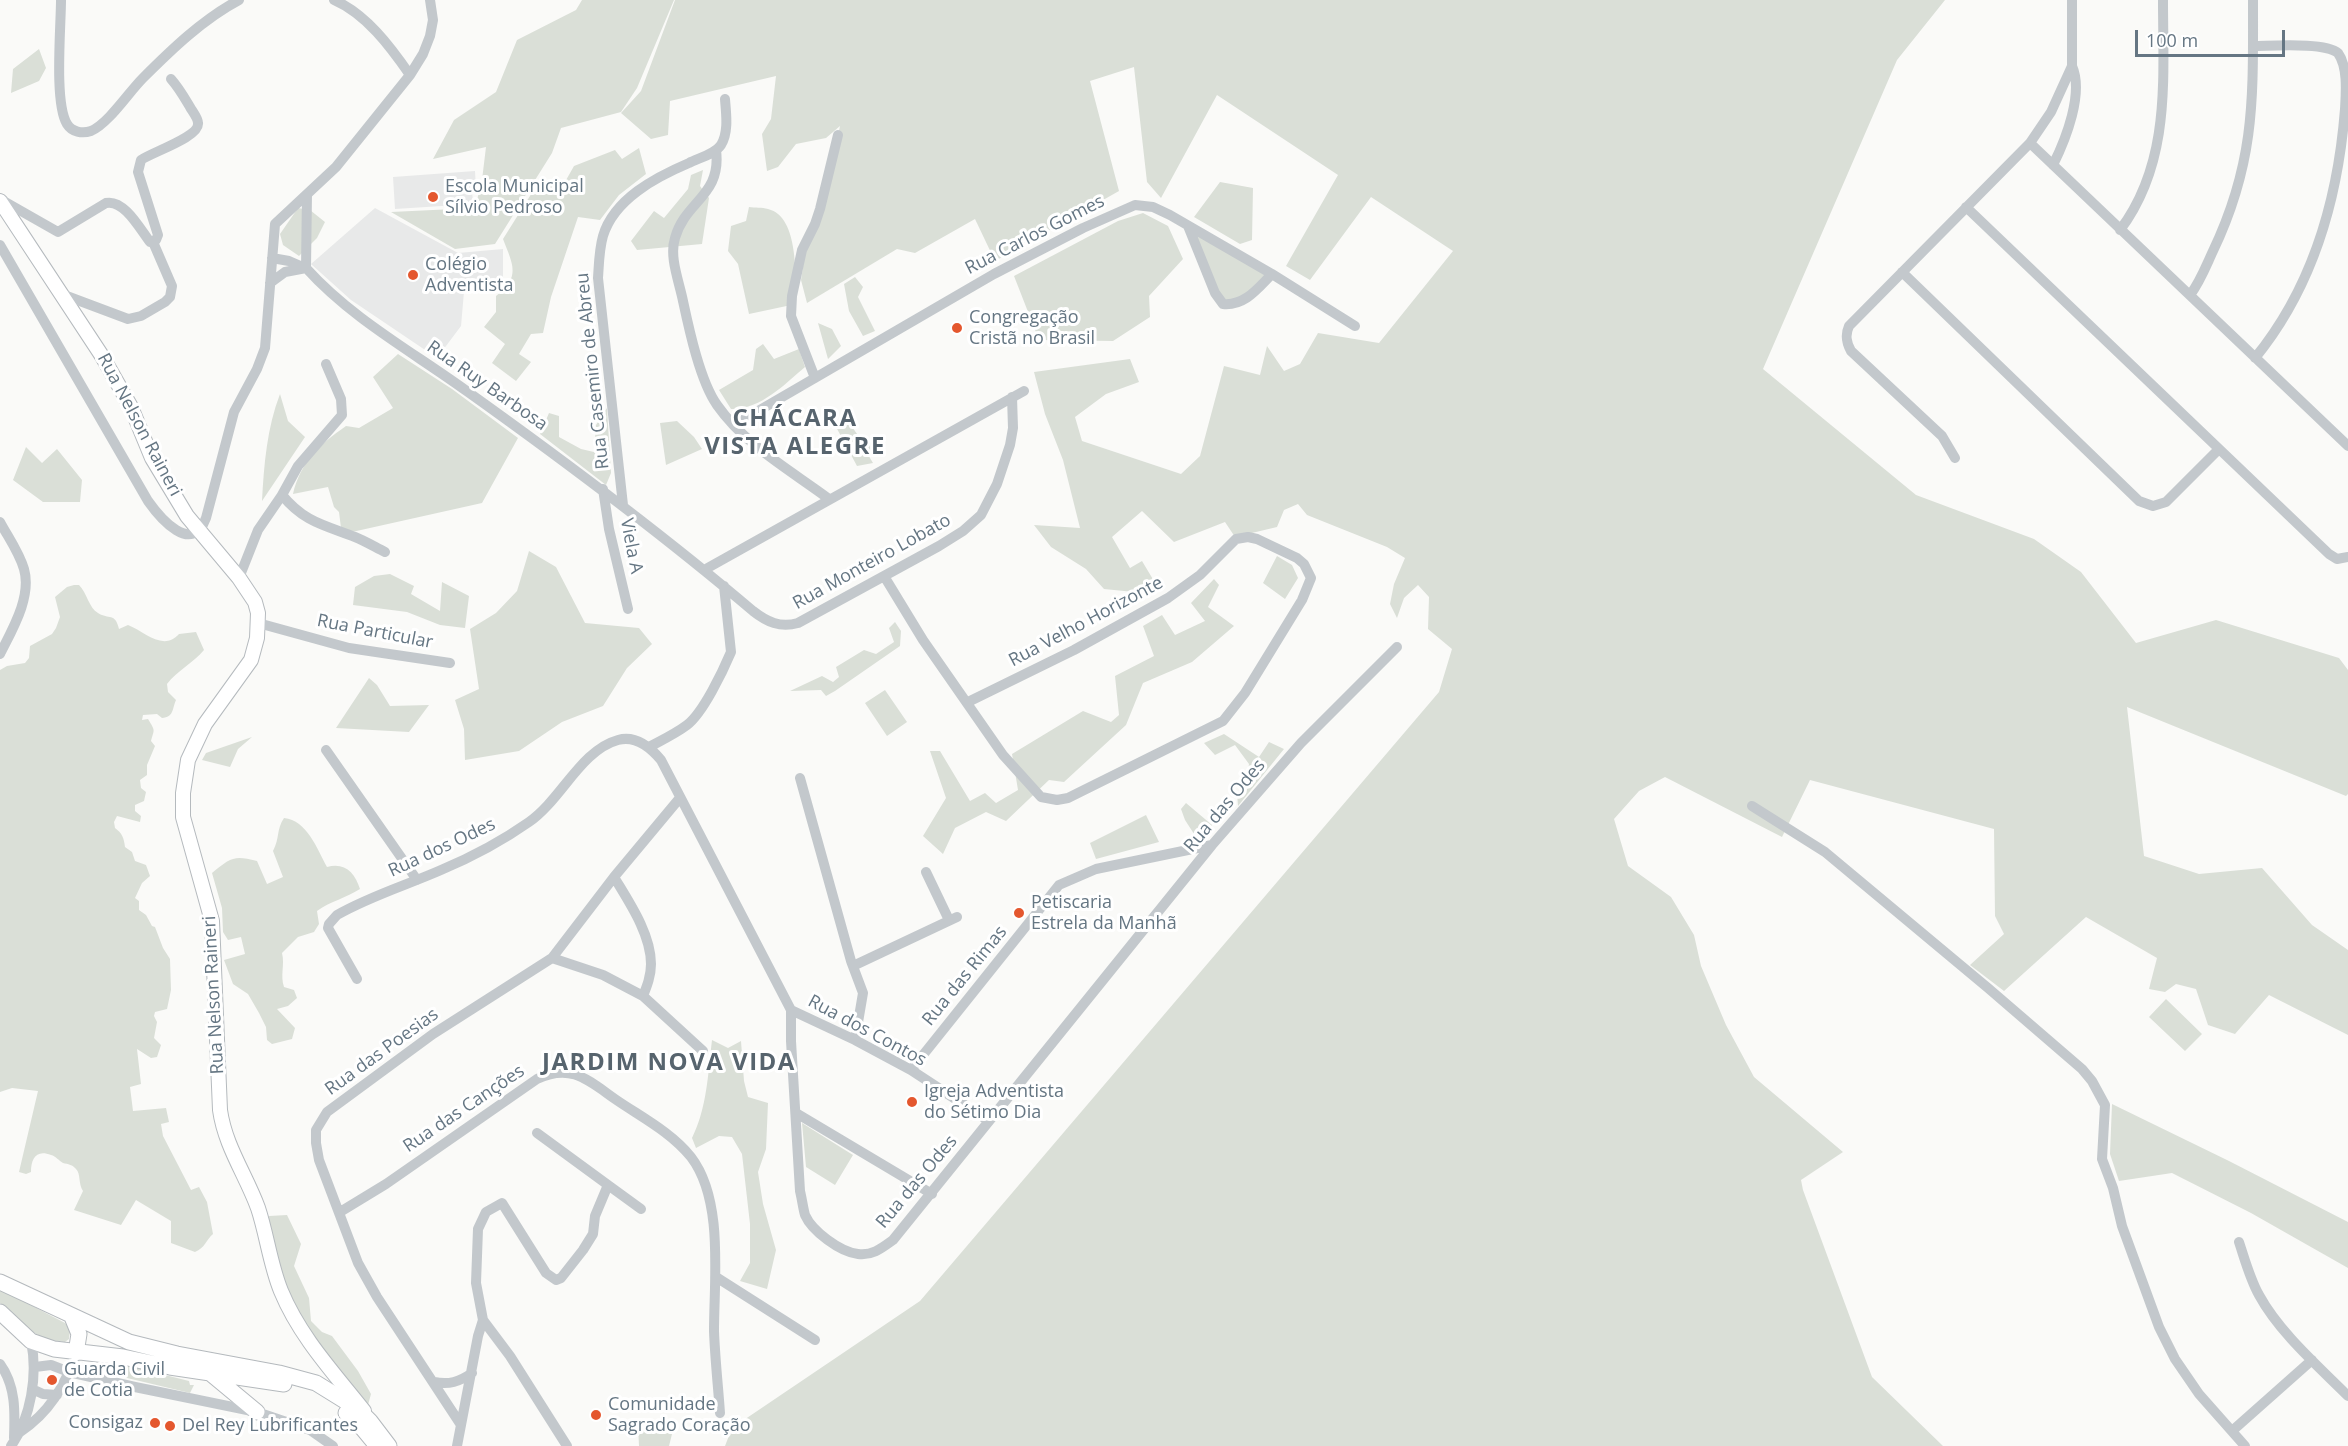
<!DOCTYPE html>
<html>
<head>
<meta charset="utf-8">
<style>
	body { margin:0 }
	#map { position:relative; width:2348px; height:1446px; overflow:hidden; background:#fafaf8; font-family:"Open Sans",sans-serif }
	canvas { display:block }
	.scale { position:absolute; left:2135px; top:30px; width:150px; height:27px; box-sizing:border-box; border:3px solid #657683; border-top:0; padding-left:8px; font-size:18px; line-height:21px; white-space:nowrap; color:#657683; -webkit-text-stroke:4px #fff; paint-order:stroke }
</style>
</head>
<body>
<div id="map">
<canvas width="2348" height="1446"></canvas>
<div class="scale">100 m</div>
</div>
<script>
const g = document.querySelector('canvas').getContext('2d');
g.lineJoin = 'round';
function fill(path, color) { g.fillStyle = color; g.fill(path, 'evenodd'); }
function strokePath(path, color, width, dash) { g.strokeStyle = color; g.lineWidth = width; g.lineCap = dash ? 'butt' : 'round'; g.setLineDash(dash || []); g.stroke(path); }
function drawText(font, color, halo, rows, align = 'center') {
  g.font = font + ' "Open Sans",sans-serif'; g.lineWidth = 6; g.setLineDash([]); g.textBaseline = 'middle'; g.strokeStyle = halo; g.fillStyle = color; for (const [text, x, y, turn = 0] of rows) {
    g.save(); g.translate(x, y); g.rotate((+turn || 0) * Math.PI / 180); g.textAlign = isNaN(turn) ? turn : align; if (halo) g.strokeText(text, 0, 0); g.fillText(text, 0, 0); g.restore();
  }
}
fill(new Path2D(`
	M475 171 476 189H472L473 204 395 209 393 177Z
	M375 208 458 253 503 249V287L464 292 461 326 437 358 351 300 311 264Z`), '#e8e9e9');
fill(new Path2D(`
	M582 0H674L637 88 621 112 561 128 552 153 495 244 455 249 391 212 475 208 482 180 486 147 433 159 454 120 496 92 517 40 576 10Z
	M675 0H1945L1897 60 1763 369 1916 495 2034 539 2081 572 2136 643 2216 620 2339 658 2348 670V794L2346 796 2127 707 2144 856 2199 874 2262 868 2312 925 2348 950V1035L2269 995 2235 1034 2208 1025 2196 989 2176 984 2165 992 2149 989 2157 958 2086 917 2004 991 1970 965 2004 934 1995 916 1994 829 1810 780 1782 837 1665 777 1639 791 1614 819 1628 866 1671 897 1694 935 1701 966 1726 1025 1754 1077 1843 1152 1801 1180 1803 1190 1872 1377 1943 1446H725L732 1428 920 1301 1439 692 1452 649 1428 629 1429 597 1418 585 1404 598 1397 618 1390 604 1394 584 1405 558 1387 547 1307 515 1298 504 1284 510 1277 527 1235 537 1225 522 1174 542 1142 511 1112 537 1130 568 1142 561 1154 581 1134 592 1104 589 1086 569 1051 547 1034 525 1080 528 1063 460 1045 414 1034 372 1130 359 1139 382 1106 394 1075 417 1082 441 1181 474 1200 456 1224 366 1260 375 1267 346 1284 371 1300 364 1318 333 1379 343 1453 251 1371 197 1310 280 1286 266 1338 175 1217 95 1161 198 1147 182 1134 67 1090 81 1119 191 995 261 975 219 915 253 897 249 807 303 801 280 805 253 823 205 840 126 826 138 796 144 778 167 767 171 762 134 771 119 776 76 670 101 668 135 651 139 621 113 641 91Z
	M39 49 46 68 39 81 11 93 13 69Z
	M639 148 646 174 619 195 600 220 578 217 551 297 543 333 531 334 519 354 531 362 516 381 492 363 505 344 484 327 496 312V296C521 277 513 265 503 239L540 180 561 189 574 166 615 150 622 159Z
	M703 170 700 186 709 198 702 244 637 250 631 241 654 211 664 218 688 189 691 175Z
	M1220 182 1253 188 1252 240 1240 244 1194 217Z
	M749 207C755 208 762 207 768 209 800 217 795 279 796 304L749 314 738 264 728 251 731 226 746 221Z
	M298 208 310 210 325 222 317 238 299 256 283 245 280 234Z
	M1143 213 1168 226 1183 259 1149 296 1150 317 1113 341 1039 340 1014 276 1118 221Z
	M1188 226 1272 274 1249 296 1223 304Z
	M855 277 863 287 858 297 875 331 863 336 849 311 844 284Z
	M818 323 832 329 841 346 828 359Z
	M763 344 774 359 799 349 805 367C785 384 760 410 731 409L719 390 753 370 756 349Z
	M398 354 452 389 518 438 482 503 352 532 341 528 339 512 334 507 328 487 293 494C300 463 320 444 346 426L359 428 393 408 373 377Z
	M280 394 288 421 305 437 262 501C264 464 267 428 280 394Z
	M607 408 611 473 606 485 540 434 549 413 559 416V437L581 449 594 452 596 425Z
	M677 421 694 437 702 449 666 465 660 423Z
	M848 421 864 444 872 442 875 447 867 453 873 463 857 466 835 425Z
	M26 447 42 463 57 449 82 480 80 502H43L13 480Z
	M529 551 556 567 585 623 639 628 652 644 627 668 603 706 562 722 519 751 465 760 464 729 455 700 479 689 470 629 496 613 517 591Z
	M1277 556 1292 565 1298 578 1285 599 1263 583Z
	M390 574 414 586 411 594 440 611 442 582 469 596 465 628 440 625 407 612 353 605 355 587 374 576Z
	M1214 579 1219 585 1208 607 1234 626 1192 662 1143 683 1126 725 1064 782 1049 780 1006 821 986 812 955 828 943 854 923 836 946 798 930 751H940L970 801 985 793 996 803 1018 790 1012 754 1083 711 1111 722 1119 715 1115 676 1154 656 1143 626 1162 615 1175 635 1205 621 1191 603Z
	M74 585H79C87 593 89 608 98 613 109 620 115 612 119 629L128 625C144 631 163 652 179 634L196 632 204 650C193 663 177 671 167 684L168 692 176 700C172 709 174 717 162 718L157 714 143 715 142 720 148 719C156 732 154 729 151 741L155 746 147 765V775L140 780 141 788 146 792 144 801 135 805V811L141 816 140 822 117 816 114 822 115 828C122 833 124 838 125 847L132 852 135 861 146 865 150 876 142 883 135 898 139 901V910L146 915 152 926 155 927 163 948 170 959 171 990 167 1009 155 1012 154 1016 157 1022 154 1038 161 1045 157 1057 151 1058 137 1049 141 1084 130 1087 133 1111 166 1108 169 1122 161 1124 163 1136 191 1190 199 1187 207 1202 213 1234C206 1240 205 1248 195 1252L171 1243V1221L136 1200 121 1225 74 1210 83 1191C78 1184 81 1174 76 1169 73 1165 68 1164 63 1163 59 1161 56 1156 51 1155 36 1149 31 1159 31 1172L26 1174 19 1172 38 1091 12 1088 0 1092V670L7 666 25 663 29 658 30 646 52 634 56 628 60 617 55 597 67 587Z
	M895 622 901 631 900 646 835 691 826 696 821 690 790 691 822 676 833 682 839 677 836 667 864 650 876 654 894 642 889 628Z
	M369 678 377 685 390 706 429 705 409 732 336 728Z
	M885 690 907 722 887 736 865 703Z
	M1224 734 1259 757 1269 742 1284 749 1238 806 1237 793 1246 784 1249 764 1235 745 1215 755 1204 743Z
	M252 737 238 749 230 767 202 760 206 753Z
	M1186 803 1212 825 1209 831 1196 837 1185 820 1181 809Z
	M1146 815 1159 842 1096 859 1090 843Z
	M284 818C307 820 317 849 327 867 345 862 355 873 360 889 346 898 331 901 317 911L319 924 314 932 298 937 282 953C285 965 280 975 284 987L294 990 297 998 288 1006 277 1009 295 1028 292 1039 272 1044 267 1040 266 1027 259 1013 248 994 233 984 224 960 245 954 241 937 228 940 223 932 222 908 212 873C231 858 233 855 257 861L267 884 283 877 273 851C280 838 276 830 284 818Z
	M2166 999 2202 1034 2185 1051 2149 1017Z
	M712 1040 728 1048 741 1041 744 1081 748 1097 768 1103 766 1149 758 1172 763 1204 776 1250 767 1289 740 1281 750 1263V1224L742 1154 732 1137 719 1136 696 1148 692 1138C707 1108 708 1074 712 1040Z
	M2112 1104 2229 1161 2348 1222V1268L2251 1213 2172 1173 2119 1181 2110 1154Z
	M802 1123 853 1155 835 1185 806 1167Z
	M287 1215 301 1244 294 1266 309 1298 311 1321 322 1332 332 1336 358 1371 371 1394 368 1405 330 1363 290 1301 267 1226 269 1216Z
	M0 1289 65 1323 70 1329 69 1339 65 1342C36 1341 19 1322 0 1303Z
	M103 1363 129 1366 189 1381 190 1385H194L190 1393 102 1372 98 1370 99 1366Z
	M638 1424 672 1434 669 1446H639Z`), '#dadfd7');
const major = new Path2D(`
	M0 201 102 356 131 407 152 458 187 516 239 578 255 602 258 613 257 638 251 660 205 724 188 760 183 793V817L212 921 220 1110C225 1146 246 1175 258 1208 267 1235 270 1264 281 1291 300 1337 334 1373 364 1411`);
const highway = new Path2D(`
	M0 1282 129 1342 177 1354 279 1373 316 1383 358 1409 370 1421 389 1446
	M0 1312 31 1341 54 1349 123 1357 170 1367 284 1384
	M72 1317 79 1334 76 1353
	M210 1373 257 1412
	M346 1413 363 1429 377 1446`);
strokePath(major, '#b5babe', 16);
strokePath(highway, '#b4b9bd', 17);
strokePath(new Path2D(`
	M61 0C61 27 54 103 67 124 72 132 82 134 91 131 109 123 128 93 143 78 171 50 203 19 239 0
	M334 0C366 14 390 46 410 75
	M2253 46C2272 46 2325 42 2338 53 2348 67 2346 92 2345 109 2338 199 2313 287 2255 358
	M2030 143 2348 446
	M716 150C722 196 685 201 675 238 669 257 679 281 683 301 689 329 700 381 717 405 745 445 790 470 829 499
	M2053 165C2066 139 2084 93 2072 66V0
	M307 194 306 268C352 319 413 352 468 392 566 462 661 533 753 611 767 622 780 628 798 623L939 546 963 531 981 515 997 484 1010 445 1013 428 1012 397
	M0 199 58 232 106 203C124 199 140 229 150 242L156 240 158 235 138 172 141 160C152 152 200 137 198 123 198 118 192 111 190 107 184 97 179 88 171 79
	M1966 207 2329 554 2337 559 2348 557
	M1188 226 1215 293 1223 304C1245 306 1258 288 1272 274
	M2120 230C2171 162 2163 80 2163 0
	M0 245 148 501C160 518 192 556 206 518L234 412 257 369 265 348 275 224 336 167 410 75 423 54 430 36 433 20 430 0
	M272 258 289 261 305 268
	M1902 272 2139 501 2153 506 2166 502 2219 449
	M270 283 285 272 306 268
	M64 295 128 319 141 316 165 302 170 297 172 286 153 242
	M2190 295C2200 282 2206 266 2213 251 2256 161 2253 96 2253 0
	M815 378 791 316 792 296 802 250 815 224 820 209 838 135
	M734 425 994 274 1083 228 1135 205 1153 207 1170 215 1272 274 1355 326
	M1955 458 1942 436 1851 351C1846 342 1845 335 1849 326L2030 143 2051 112 2072 66
	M603 489 609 529 628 609
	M282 495C304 522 324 525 355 537 365 541 375 547 385 552
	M623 505 598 278C599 264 599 250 603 236 614 199 656 177 689 163 699 158 715 154 721 145 729 132 726 113 725 99
	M0 522C8 537 19 552 24 569 32 597 12 630 0 654
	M704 570 1024 391
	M884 576 923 640 1003 755 1041 797 1057 800 1068 798 1223 721 1245 693 1302 600 1311 578 1304 564 1297 558 1257 539 1248 537 1236 539 1200 575 1168 598 1074 650 968 702
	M239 578 258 530 282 495 298 466 342 415 341 399 326 364
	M258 623 349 648 450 663
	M649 747C662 740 675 734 687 725 703 713 723 671 731 652L724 586
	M326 750 417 880
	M800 778 851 961 863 993 855 1040
	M1752 806 1825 852 1988 988 2082 1069 2092 1081 2105 1105 2102 1159 2113 1188 2122 1226 2159 1327 2175 1359 2199 1394 2245 1446
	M926 872 949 920
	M614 877C629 902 651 934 651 964 651 976 647 986 643 996
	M552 958 603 975 643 996 703 1051
	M853 966 957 917
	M357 979 328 928 329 924 337 915C370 896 407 885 441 870 472 857 502 841 529 822 561 800 581 750 618 740 636 735 651 748 661 760L791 1010V1041L800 1191C802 1199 803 1208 805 1215 812 1231 840 1252 858 1254 872 1256 882 1248 893 1240L1212 845 1301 743 1397 647
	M791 1010 855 1040 911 1070 989 1121
	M911 1070 1059 885 1096 869 1212 845
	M796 1113 932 1194
	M608 1185 641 1209
	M340 1212 386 1184 537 1079C571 1063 588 1080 615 1099 641 1117 671 1132 691 1157 724 1200 714 1279 714 1331 715 1358 718 1385 720 1413
	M2239 1242C2245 1260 2250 1279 2259 1295 2279 1332 2318 1366 2348 1396
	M716 1277 815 1340
	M483 1320 510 1356 567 1446
	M0 1364C16 1386 15 1412 14 1438
	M35 1367 51 1365 69 1372 135 1387 257 1412 310 1430 333 1446
	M434 1382C449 1385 459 1382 472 1373
	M32 1389 43 1394 57 1395
	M461 1425 377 1297 358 1263 319 1160 316 1143V1130L327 1112 433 1034 552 958 614 877 679 799
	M2232 1431 2312 1360
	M20 1432C49 1413 65 1386 76 1353
	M11 1446C31 1418 38 1375 31 1341
	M457 1446 478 1336 483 1320 476 1283 478 1229 486 1212 502 1203 546 1273 556 1280 561 1278 583 1250 593 1234 595 1216 608 1185 537 1133`), '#c3c8cc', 10);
strokePath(major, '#fff', 14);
strokePath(highway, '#fff', 15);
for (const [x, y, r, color] of [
	[433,197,6,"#e4572e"],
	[413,275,6,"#e4572e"],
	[957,328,6,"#e4572e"],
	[1019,913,6,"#e4572e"],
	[912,1102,6,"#e4572e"],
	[52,1380,6,"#e4572e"],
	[596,1415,6,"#e4572e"],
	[155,1423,6,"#e4572e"],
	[170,1426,6,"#e4572e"]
]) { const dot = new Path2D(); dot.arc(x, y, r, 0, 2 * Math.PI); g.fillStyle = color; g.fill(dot); strokePath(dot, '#fff', 2); }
drawText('18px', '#657683', '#fff', [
	["Escola Municipal",445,187],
	["Sílvio Pedroso",445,208],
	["Colégio",425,265],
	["Adventista",425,286],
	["Congregação",969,318],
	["Cristã no Brasil",969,339],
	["Petiscaria",1031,903],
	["Estrela da Manhã",1031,924],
	["Igreja Adventista",924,1092],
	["do Sétimo Dia",924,1113],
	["Guarda Civil",64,1370],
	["de Cotia",64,1391],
	["Comunidade",608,1405],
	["Sagrado Coração",608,1426],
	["Consigaz",143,1423,"right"],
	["Del Rey Lubrificantes",182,1426]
], 'left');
drawText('18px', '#657683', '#fff', [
	["Rua Carlos Gomes",1035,235,-27],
	["Rua Casemiro de Abreu",593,371,-96],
	["Rua Ruy Barbosa",487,386,35],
	["Rua Nelson Raineri",139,425,62],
	["Viela A",631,546,79],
	["Rua Monteiro Lobato",872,562,-29],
	["Rua Velho Horizonte",1086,622,-28],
	["Rua Particular",375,632,11],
	["Rua das Odes",1225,806,-50],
	["Rua dos Odes",442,848,-25],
	["Rua das Rimas",965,976,-51],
	["Rua Nelson Raineri",214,995,-93],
	["Rua dos Contos",867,1031,28],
	["Rua das Poesias",382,1052,-36],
	["Rua das Canções",464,1109,-34],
	["Rua das Odes",917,1182,-50]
]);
g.letterSpacing = '1.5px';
drawText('bold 24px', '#57646e', '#fff', [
	["CHÁCARA",795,419],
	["VISTA ALEGRE",795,447],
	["JARDIM NOVA VIDA",669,1063]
]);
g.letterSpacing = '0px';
</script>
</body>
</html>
